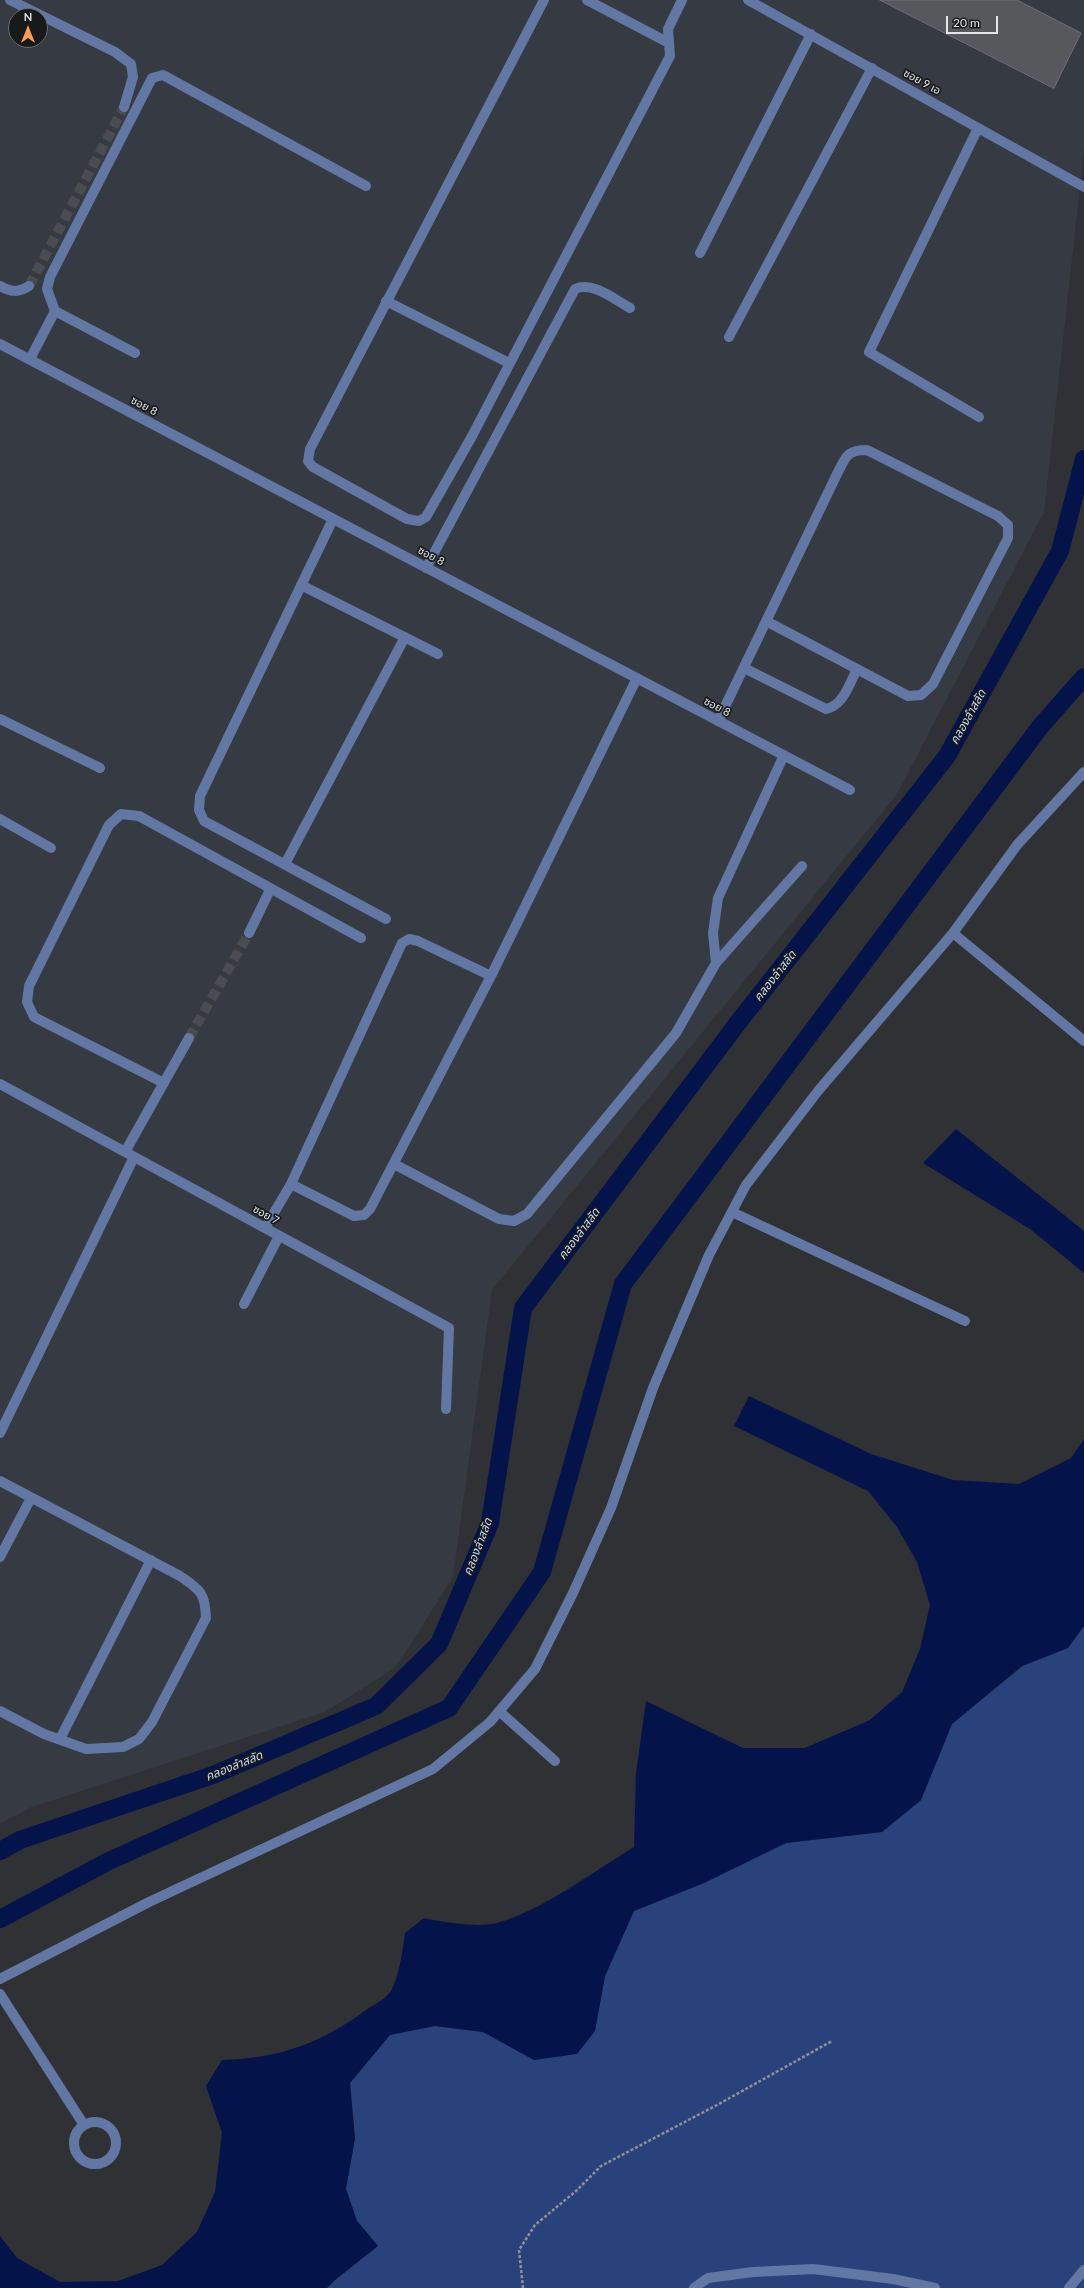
<!DOCTYPE html>
<html>
<head>
<meta charset="utf-8">
<style>
	body { margin:0 }
	#map { position:relative; width:1084px; height:2288px; overflow:hidden; background:#303135; font-family:Lato,sans-serif }
	canvas { display:block }
	.north { position:absolute; left:8px; top:8px; width:40px; height:40px; box-sizing:border-box; background:#18191b; border:1px solid #6a6b6d; border-radius:50%; rotate:0deg; font-size:11px; font-weight:700; line-height:16px; text-align:center; color:#e5e6e9 }
	.north::after { content:''; display:block; margin:auto; width:14px; height:18px; background:#fd9c55; clip-path:polygon(50% 0,100% 100%,50% 72%,0 100%) }
	.scale { position:absolute; left:946px; top:16px; width:52px; height:18px; box-sizing:border-box; border:2px solid #e5e6e9; border-top:0; padding-left:5px; font-size:12px; line-height:14px; white-space:nowrap; color:#e5e6e9; -webkit-text-stroke:3px #18191b; paint-order:stroke }
</style>
</head>
<body>
<div id="map">
<canvas width="1084" height="2288"></canvas>
<div class="north">N</div>
<div class="scale">20 m</div>
</div>
<script>
const g = document.querySelector('canvas').getContext('2d');
g.lineJoin = 'round';
function fill(path, color) { g.fillStyle = color; g.fill(path, 'evenodd'); }
function strokePath(path, color, width, dash) { g.strokeStyle = color; g.lineWidth = width; g.lineCap = dash ? 'butt' : 'round'; g.setLineDash(dash || []); g.stroke(path); }
function drawText(font, color, halo, rows, align = 'center') {
  g.font = font + ' Lato,"Noto Sans Thai",sans-serif'; g.lineWidth = 3.5; g.setLineDash([]); g.textBaseline = 'middle'; g.strokeStyle = halo; g.fillStyle = color; for (const [text, x, y, turn = 0] of rows) {
    g.save(); g.translate(x, y); g.rotate((+turn || 0) * Math.PI / 180); g.textAlign = isNaN(turn) ? turn : align; if (halo) g.strokeText(text, 0, 0); g.fillText(text, 0, 0); g.restore();
  }
}
fill(new Path2D(`
	M0 0H1084V150L1044 512 897 794 492 1290 453 1577 396 1667 325 1712 29 1808 0 1824ZM16 16H40V40H16Z`), '#353a43');
fill(new Path2D(`
	M1084 1626V2288H327L335 2280 378 2246 357 2221 346 2189 355 2138 350 2083 390 2035 435 2026 483 2032 534 2060 595 2031 605 1976 634 1911 704 1883 786 1843 882 1832 921 1800 952 1724 1023 1666 1068 1648Z`), '#2a427c');
fill(new Path2D(`
	M956 1129 1084 1231V1273L1030 1229 923 1163Z
	M749 1396 871 1454 953 1480 1019 1484 1071 1458 1084 1439V1626L1068 1648 1022 1666 952 1724 921 1800 882 1832 786 1843 704 1883 634 1911 605 1976 595 2031 577 2054 534 2060 483 2032 435 2026 390 2035 350 2083 355 2138 346 2189 357 2221 378 2246 335 2280 327 2288H0V2236L17 2258 60 2282 118 2281 162 2265 197 2232 215 2192 222 2133 206 2086 222 2060C281 2058 322 2043 369 2008 375 2004 387 1998 391 1991 400 1973 402 1953 405 1933L424 1918C441 1922 480 1928 497 1923 543 1910 593 1872 634 1847L636 1773 646 1701 743 1748H805L870 1720 902 1692 920 1649 930 1605 917 1562 897 1527 868 1491 734 1426Z`), '#04134a');
strokePath(new Path2D(`
	M0 1851 20 1840 213 1775 376 1706 439 1644 490 1523 523 1308 737 1024 947 756 1060 551 1084 459
	M0 1919 109 1861 449 1708 542 1572 623 1284 1040 727 1084 677`), '#04134a', 18);
const building = new Path2D(`
	M880 0H1017L1081 33 1054 88Z`);
fill(building, '#56585c');
strokePath(building, '#6f7175', 1);
strokePath(new Path2D(`
	M29 286 124 107
	M189 1038 249 933`), '#4b4c50', 10, [10, 5]);
strokePath(new Path2D(`
	M523 2288 519 2250 535 2225 576 2191 601 2166 717 2105 832 2041`), '#919295', 2.5, [3, 2]);
strokePath(new Path2D(`
	M10 0 115 52 131 64 133 77 124 107
	M544 0 310 449 308 461 313 467 407 519 419 521 426 517 471 438 670 56 668 29 682 0
	M587 0 669 43
	M748 0 1084 187
	M978 128 869 352 979 417
	M700 253 811 34
	M0 286C11 292 18 293 29 286
	M386 301 509 363
	M55 311 135 353
	M729 337 872 68
	M0 344 850 790
	M30 359 55 311 47 289 50 277 152 78 163 75 366 186
	M333 519 200 796 199 810 204 821 386 919
	M426 568 575 289C593 281 615 300 630 308
	M301 585 438 654
	M744 668 826 709C843 706 850 683 857 669
	M0 719 100 768
	M718 721 837 474C846 457 846 450 867 450L998 516 1008 525V538L933 684 921 695 908 696 766 621
	M0 819 51 848
	M285 864 405 637
	M249 933 270 890
	M953 933 1084 1041
	M716 963 802 866
	M164 1083 34 1017 27 1002 29 986 109 825 121 814 139 816 361 938
	M0 1084 449 1328 446 1409
	M125 1152 189 1038
	M394 1164 499 1219 514 1221 527 1214 676 1033 716 963 713 933 718 898 784 755
	M291 1184 354 1216 364 1215 370 1209 491 976 637 678
	M732 1212 965 1321
	M265 1228 291 1184 402 943 409 939 418 941 491 976
	M244 1304 279 1236
	M0 1433 134 1157
	M0 1481 180 1576C200 1590 205 1592 206 1618L152 1722 139 1739 123 1747 86 1749 44 1734 0 1711
	M0 1557 31 1498
	M499 1711 555 1761
	M60 1739 151 1560
	M0 1979 149 1902 433 1769 490 1722 535 1669 573 1593 611 1508 653 1388 709 1255 746 1185 818 1091 953 933 1017 845 1084 772
	M0 1994 84 2125
	M74 2143a21 21 0 1 1 42 0a21 21 0 1 1-42 0Z
	M694 2288 708 2278 753 2272 813 2269 893 2279 935 2288
	M1069 2288 1084 2270`), '#6277a3', 10);
drawText('11px', '#e5e6e9', '#18191b', [
	["ซอย 9 เอ",922,82,29],
	["ซอย 8",144,406,28],
	["ซอย 8",431,556,28],
	["ซอย 8",717,707,28],
	["ซอย 7",266,1215,29]
]);
drawText('italic 12px', '#c8d9fe', '#18191b', [
	["คลองลำสลัด",968,717,-61],
	["คลองลำสลัด",775,976,-52],
	["คลองลำสลัด",579,1234,-53],
	["คลองลำสลัด",478,1547,-69],
	["คลองลำสลัด",234,1766,-22]
]);
</script>
</body>
</html>
